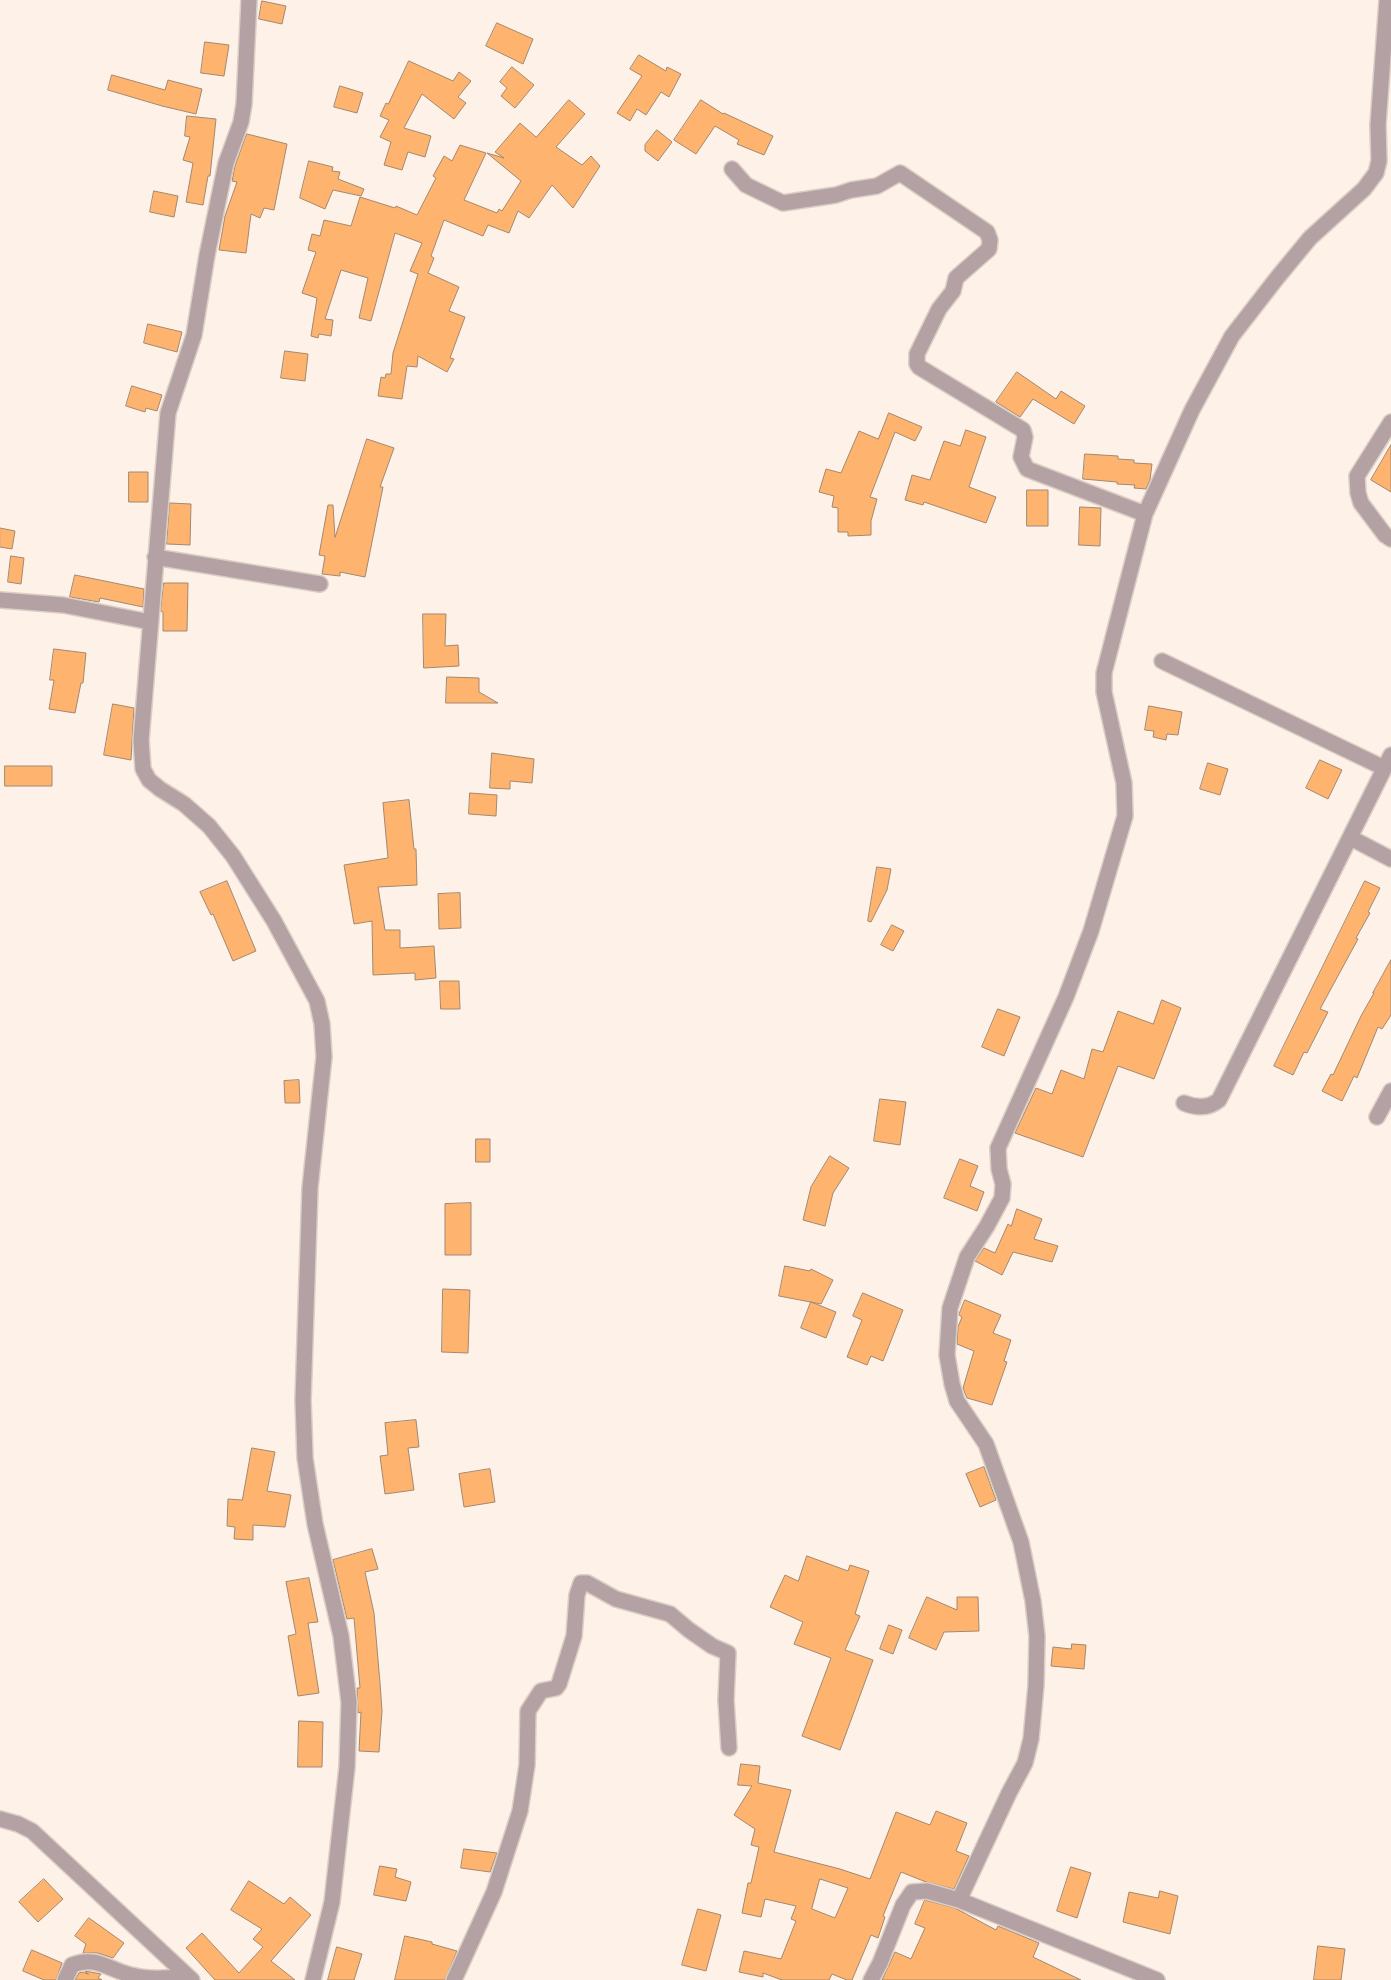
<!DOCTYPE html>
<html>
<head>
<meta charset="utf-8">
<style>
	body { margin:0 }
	canvas { display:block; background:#fef1e7 }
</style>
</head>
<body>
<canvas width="1391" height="1980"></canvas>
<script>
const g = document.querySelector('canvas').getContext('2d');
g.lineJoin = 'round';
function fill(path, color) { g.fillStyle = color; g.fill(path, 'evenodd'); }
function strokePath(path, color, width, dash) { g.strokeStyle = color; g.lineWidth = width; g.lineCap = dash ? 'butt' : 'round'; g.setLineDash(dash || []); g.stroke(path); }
const building = new Path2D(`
	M262 1 286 6 282 24 259 19Z
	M497 23 533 39 523 64 486 46Z
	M205 42 229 45 224 76 201 73Z
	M639 55 666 71 667 67 681 74 669 97 661 92 646 115 637 109 630 121 617 113 642 76 630 69Z
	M409 61 453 81 459 72 471 81 458 97 466 103 454 119 422 94 404 128 431 136 425 157 408 152 402 170 384 165 391 142 380 137 389 120 380 116 386 103 388 104Z
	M512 67 534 85 515 108 501 96 507 88 500 82Z
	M112 75 165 90 168 80 202 89 196 114 162 106 108 90Z
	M340 86 363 93 357 113 334 107Z
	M569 100 585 114 556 147 582 165 591 156 600 166 573 208 552 185 529 218 518 211 509 233 488 225 483 236 444 220 431 256 434 258 428 273 459 287 449 311 465 317 450 358 454 359 447 372 418 356 417 367 407 366 402 399 378 396 381 377 385 378 386 374H391L393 353 418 274 410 271 422 243 395 233 371 321 359 318 368 278 341 270 325 319 333 320 331 336 319 334 318 338 311 336 317 298 302 293 316 252 308 250 312 234 320 236 324 220 351 226 360 197 395 208 396 206 417 215 436 178 433 176 444 156 452 161 460 145 486 153 464 200 497 213 499 209 502 211 521 181 487 153 504 158 495 152 520 123 536 137Z
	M701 100 723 114 724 113 773 136 764 155 737 144 739 140 715 126 696 154 674 140Z
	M187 116 216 119 210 176H208L203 205 186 202 193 163 183 160 190 137 185 136Z
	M657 130 672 142 658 161 645 151V145Z
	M247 134 287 144 274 210 264 208 260 218 251 214 246 253 219 250 225 216 237 182 232 181 235 166Z
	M309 161 333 167 332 171 340 172 338 179 364 189 361 196 333 190 325 209 300 198Z
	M154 191 178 196 174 217 150 212Z
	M148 324 182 332 177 352 144 343Z
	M285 351 308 354 305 381 281 378Z
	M1017 372 1056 399 1061 391 1085 406 1074 424 1033 399 1020 417 996 402Z
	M132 386 162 395 157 411 146 408 145 412 126 406Z
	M889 413 922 427 915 441 895 432 870 497 877 499 871 521V535L848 536V532H838V508L832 507 834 496 819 492 826 469 841 473 859 431 878 439Z
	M966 430 986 437 969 487 996 497 986 523 924 502 923 505 905 500 912 475 930 480 944 441 960 446Z
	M367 439 394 448 380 487H383L365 577 340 572V576L322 574 325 556 319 555 328 505H333L335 537Z
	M1391 445V492L1371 480Z
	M1085 454 1118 456V459L1134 460V463L1152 464 1150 480 1146 489 1134 488 1135 485 1117 484V482L1083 479Z
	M129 472H148V502H129Z
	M1027 490H1048V526H1027Z
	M170 503 191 504 190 545 167 544Z
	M1080 507 1101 508 1100 546 1079 545Z
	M0 528 15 531 12 549 0 547Z
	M11 556 24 558 21 584 8 582Z
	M75 575 144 589 143 607 100 598 99 602 70 597Z
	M164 583H188L187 631H163V612L161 611Z
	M423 614H446L445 646 458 645 459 666 424 668Z
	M54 649 86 653 83 683H81L75 713 49 709 54 680H50Z
	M447 677 479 678V692L498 703H446Z
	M113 704 134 708 131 760 104 755Z
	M1149 706 1182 712 1178 735 1167 734 1166 740 1153 737 1154 731 1145 730Z
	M492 753 534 759 532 783 510 781V789L490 788Z
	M1320 760 1342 770 1328 799 1306 788Z
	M1208 763 1228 769 1220 795 1200 789Z
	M5 766H52V786H5Z
	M470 793 497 795 496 816 469 814Z
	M409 800 414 849H416L417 885 378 887 385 930H400V948L434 946 436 978 415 980V973L373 975 372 921 354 924 344 865 388 858 383 803Z
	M877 867 891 869 887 890 871 922 868 921Z
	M227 881 256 951 233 961 213 914 211 915 200 892Z
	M1365 881 1380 888 1368 912 1370 913 1356 938 1358 939 1320 1009 1328 1012 1307 1053 1304 1052 1293 1075 1274 1066Z
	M460 893 461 928 439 929 438 894Z
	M892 925 904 931 893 951 881 945Z
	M1391 960V1015L1382 1029 1378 1027 1357 1078 1354 1076 1342 1101 1322 1091 1331 1074 1333 1075 1361 1016 1374 993H1373Z
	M440 981H459L460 1009H441Z
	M1162 1000 1181 1008 1154 1079 1118 1066 1083 1157 1015 1133 1036 1088 1052 1094 1061 1070 1084 1079 1092 1049 1103 1052 1118 1011 1153 1024Z
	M998 1009 1020 1017 1004 1056 982 1047Z
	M299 1080 300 1103H285L284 1081Z
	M880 1099 906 1102 900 1145 874 1141Z
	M476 1139H490V1162H476Z
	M830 1156 849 1168 833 1193 825 1226 803 1220 811 1187Z
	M960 1159 978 1166 970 1186 984 1192 977 1211 944 1198Z
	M471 1203V1255H445V1204Z
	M1017 1209 1042 1219 1034 1239 1058 1246 1052 1262 1013 1252 1002 1275 975 1261 984 1248 995 1253 1008 1224 1011 1226Z
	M785 1266 810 1271 811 1269 833 1280 821 1304 779 1296Z
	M443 1289 470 1290 468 1353 442 1352Z
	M863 1293 903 1310 883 1361 871 1356 867 1365 847 1357 862 1320 853 1316Z
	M965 1300 1001 1315 993 1333 1011 1340 1004 1361 1007 1362 992 1405 967 1398 963 1388 974 1351 957 1344 958 1327 962 1317 959 1315Z
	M811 1302 836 1312 826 1338 801 1328Z
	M416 1420 419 1447 408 1448 414 1490 385 1494 380 1456 388 1455 385 1423Z
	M252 1448 275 1452 267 1491 291 1495 285 1527 253 1525V1540L234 1539 235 1527 227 1526 228 1499 242 1500Z
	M984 1467 996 1500 980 1507 966 1474Z
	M490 1469 495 1502 464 1507 459 1474Z
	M372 1549 378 1569 365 1572 374 1613 380 1683 382 1711 379 1752 359 1751 361 1712 358 1713 357 1688H360L354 1618 347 1619 333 1560Z
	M807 1556 848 1571 850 1565 869 1571 855 1614 860 1616 845 1650 873 1660 840 1750 802 1736 831 1658 794 1644 803 1622 770 1607 785 1575 798 1581Z
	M309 1578 318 1622 308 1623 319 1693 298 1696 288 1636 296 1634 286 1582Z
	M927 1597 957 1610V1597H978L979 1631 944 1632 936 1650 909 1638Z
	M889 1625 902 1630 893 1654 880 1649Z
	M1072 1644 1086 1645 1084 1669 1051 1666 1053 1647 1071 1649Z
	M299 1721 323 1722 322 1767H298Z
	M741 1764 760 1766 758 1783 791 1790 774 1852 840 1869 870 1879 896 1812 930 1825 936 1811 967 1823 956 1851 969 1856 954 1889 926 1882 901 1872 883 1916 885 1917 878 1938 871 1935 852 1980H847L832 1974 829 1980H782L763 1973V1977L739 1972 744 1951 781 1959 796 1921 791 1919 796 1906 765 1899 761 1917 742 1913 748 1883H751L759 1847 751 1845 755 1829 734 1815 752 1786 738 1785ZM820 1879 848 1888 835 1918 812 1909Z
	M464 1849 497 1853 490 1872 461 1868Z
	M380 1866 397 1869 395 1877 411 1882 406 1901 374 1895Z
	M1071 1867 1091 1873 1077 1918 1057 1911Z
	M44 1879 63 1899 38 1922 19 1902Z
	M249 1881 284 1904 290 1897 311 1915 271 1961 295 1980H215L186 1948 202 1933 239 1973 263 1947 253 1939 262 1929 231 1910Z
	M1160 1891 1178 1896 1170 1934 1123 1922 1129 1892 1158 1898Z
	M925 1900 955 1908 996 1930 998 1926 1039 1943 1033 1957 1081 1980H882L895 1952 911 1959 925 1928 915 1924Z
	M698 1909 721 1915 706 1971 682 1965Z
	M89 1918 124 1943 113 1958 98 1953H83L86 1944 75 1936Z
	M405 1936 432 1942V1944L457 1951 445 1980H395Z
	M1318 1946 1345 1949 1341 1980H1314Z
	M337 1947 362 1954 354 1980H328Z
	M32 1950 62 1963 56 1980H44L23 1971Z
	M85 1971 101 1974 98 1978 102 1980H75L79 1973 82 1972 88 1974Z`);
fill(building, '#feb46e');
strokePath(building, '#a38870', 1);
const minor = new Path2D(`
	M249 0 244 104 241 122 226 163 207 255 194 335 168 413 141 740 143 769 149 780 160 789 184 804 209 826 233 856 274 921 317 1001 322 1024 324 1057 310 1188 303 1400 305 1458 315 1524 341 1636 349 1702 347 1767 332 1902 313 1980
	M732 169 746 185 783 203 836 195 851 190 877 186 900 173 987 232 990 240 989 249 956 278 953 291 939 309 917 354V364L919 367 1023 430 1025 437 1021 457 1027 469 1145 514
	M1391 422 1357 476 1358 493 1361 503 1385 535 1391 539
	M155 557 320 584
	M0 600 63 605 150 622
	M1162 661 1384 768
	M1351 838 1391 859
	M1184 1103C1196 1108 1208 1109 1219 1100L1391 755
	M1377 1117 1391 1091
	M0 1819 18 1824 32 1831 192 1980
	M959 1900 1009 1793 1025 1763 1031 1739 1036 1685 1037 1636 1033 1601 1021 1542 986 1444 957 1401 952 1384 947 1355 950 1308 967 1257 987 1226 1002 1198 1003 1184 999 1169 998 1148 1066 997 1091 931 1125 816 1124 783 1104 692V673L1145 514 1192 410 1232 336 1277 278 1310 238 1364 189 1376 173 1379 161 1378 125 1387 0
	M65 1980 72 1965C96 1955 109 1970 131 1975 150 1980 167 1978 186 1976
	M454 1980 494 1892 520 1811 527 1765 528 1711 541 1691 556 1688 559 1684 574 1636 577 1595 581 1583H587L616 1599 670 1614 689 1630 712 1646 728 1653 726 1700 729 1748
	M871 1980 880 1963 903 1905 912 1892 927 1891 959 1900 1157 1980`);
strokePath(minor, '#dbcec5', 18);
strokePath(minor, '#b3a1a4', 15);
</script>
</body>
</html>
